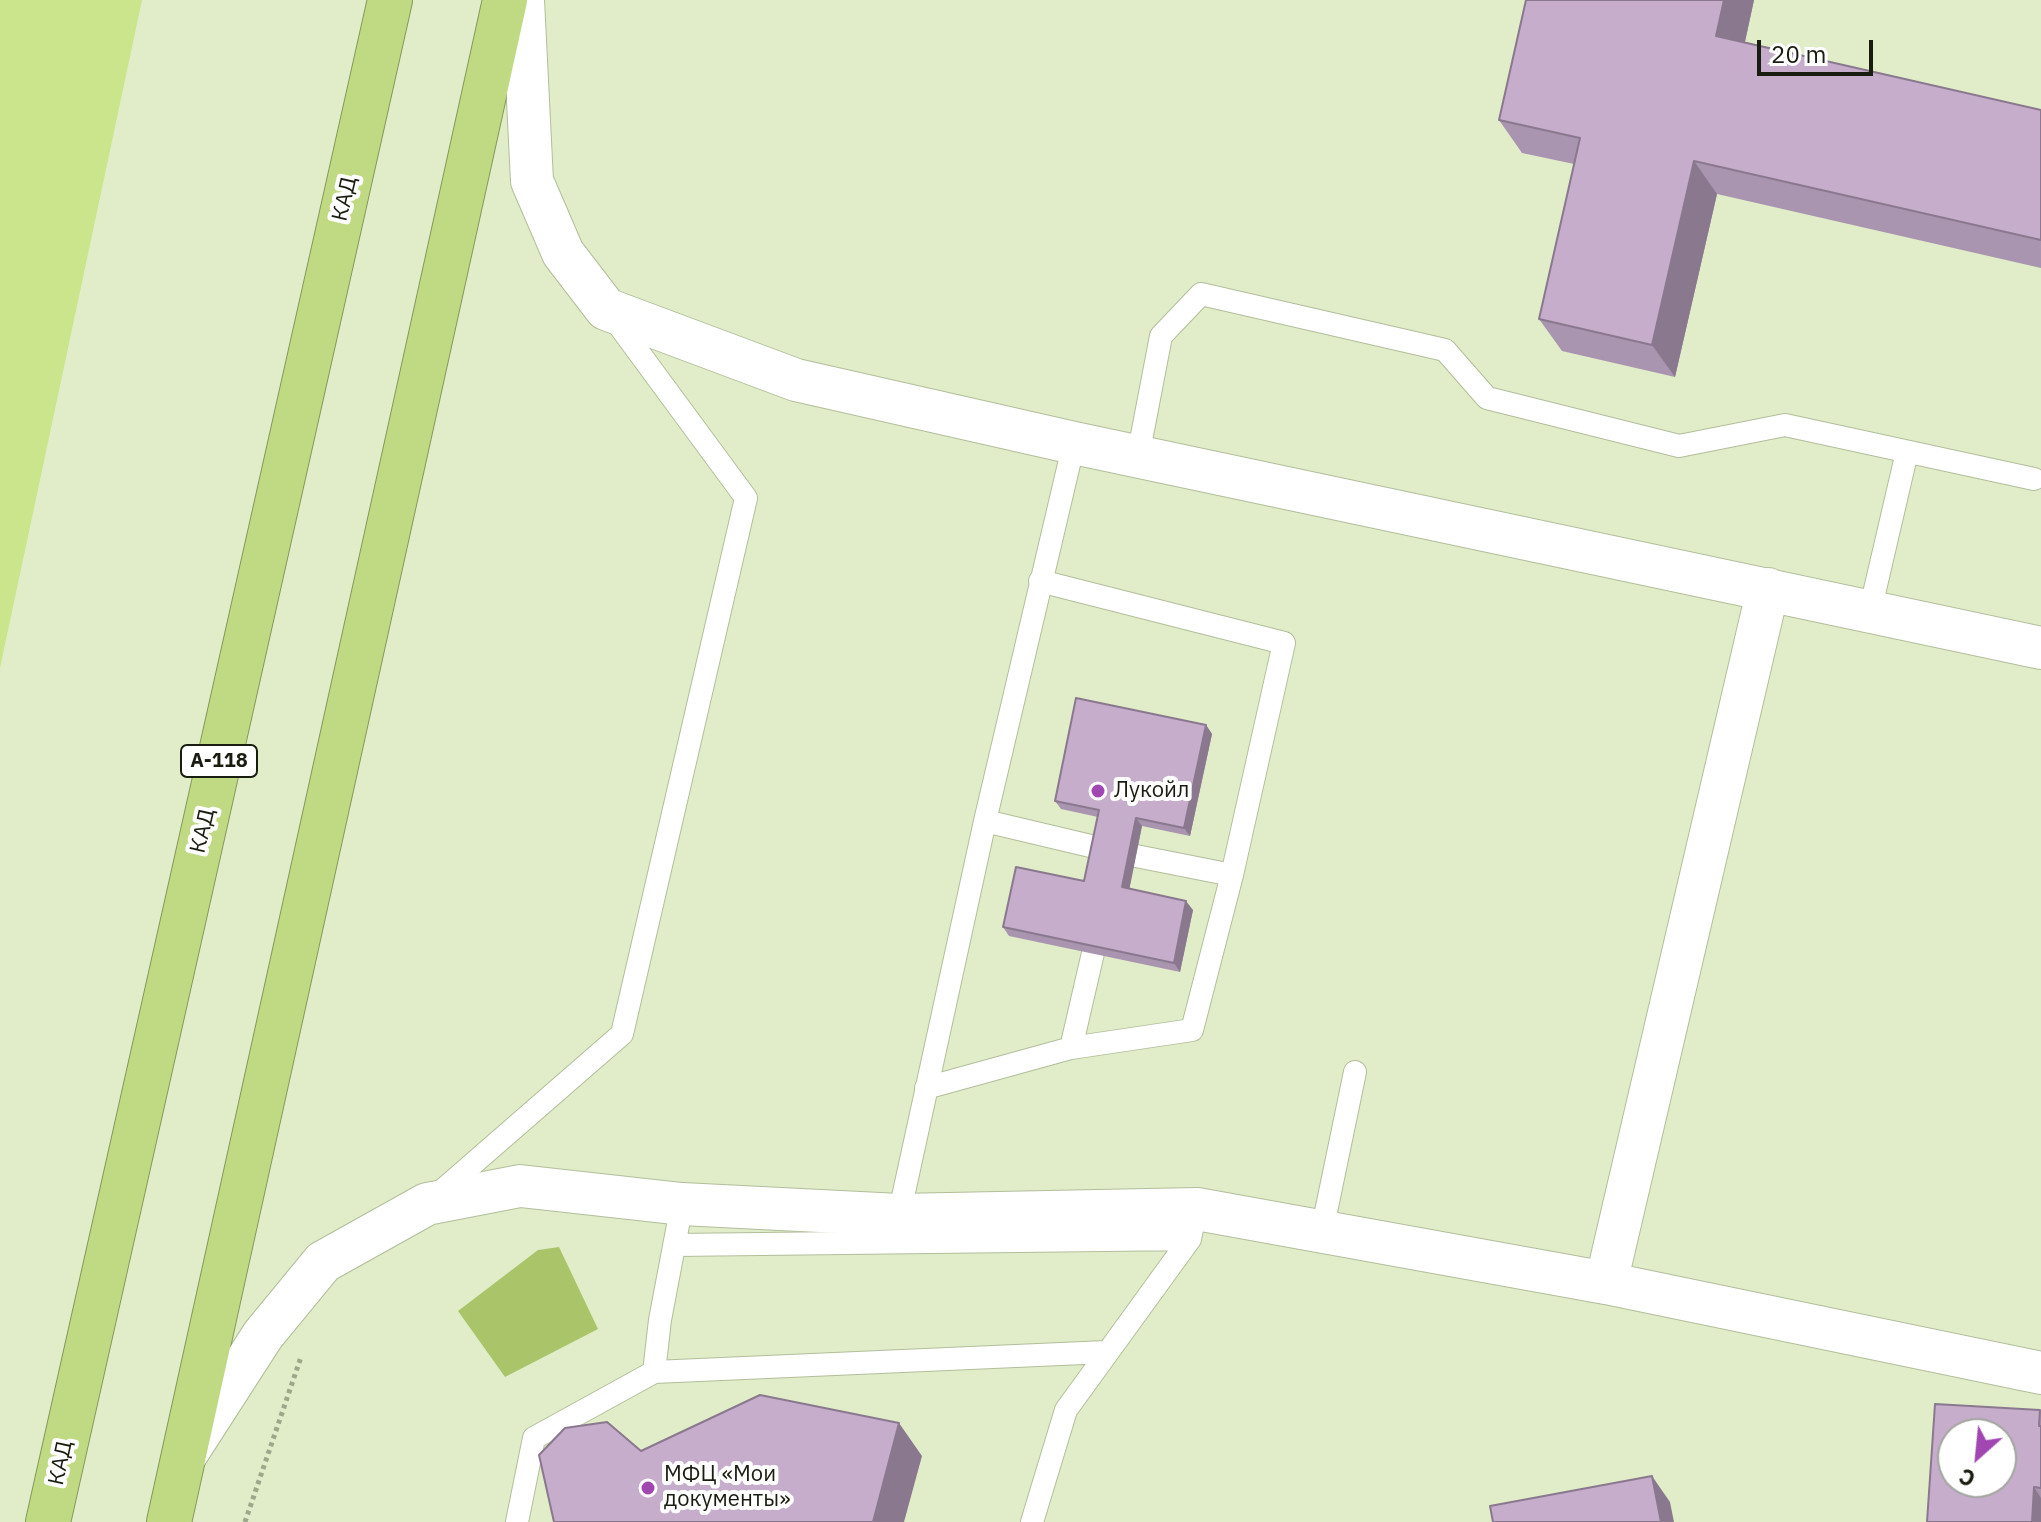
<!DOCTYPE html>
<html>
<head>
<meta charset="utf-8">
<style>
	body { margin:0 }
	#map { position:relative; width:2041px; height:1522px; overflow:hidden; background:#e1edc9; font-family:"IBM Plex Sans",sans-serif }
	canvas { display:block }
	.north { position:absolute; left:1937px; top:1418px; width:80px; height:80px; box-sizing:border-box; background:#fff; border:2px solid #a3a59f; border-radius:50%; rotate:207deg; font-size:22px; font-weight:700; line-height:32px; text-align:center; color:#191d10 }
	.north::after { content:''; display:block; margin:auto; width:28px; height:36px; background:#a047b2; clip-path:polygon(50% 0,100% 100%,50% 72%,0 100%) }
	.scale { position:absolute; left:1757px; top:40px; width:116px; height:36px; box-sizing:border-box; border:4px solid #191d10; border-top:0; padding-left:10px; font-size:24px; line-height:28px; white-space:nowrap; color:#191d10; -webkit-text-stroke:6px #fff; paint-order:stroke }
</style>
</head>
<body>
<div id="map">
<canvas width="2041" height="1522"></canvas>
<div class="north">С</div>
<div class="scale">20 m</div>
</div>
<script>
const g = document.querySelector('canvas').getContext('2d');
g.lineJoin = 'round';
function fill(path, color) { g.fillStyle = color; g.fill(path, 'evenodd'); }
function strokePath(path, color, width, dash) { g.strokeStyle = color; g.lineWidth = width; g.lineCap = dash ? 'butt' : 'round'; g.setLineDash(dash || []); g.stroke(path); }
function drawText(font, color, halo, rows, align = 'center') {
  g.font = font + ' "IBM Plex Sans",sans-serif'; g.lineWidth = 8; g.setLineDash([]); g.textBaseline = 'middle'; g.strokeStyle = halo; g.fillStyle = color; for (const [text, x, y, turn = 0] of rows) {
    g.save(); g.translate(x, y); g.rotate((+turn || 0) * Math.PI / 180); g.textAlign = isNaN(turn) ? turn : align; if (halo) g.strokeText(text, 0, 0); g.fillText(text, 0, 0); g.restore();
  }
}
fill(new Path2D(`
	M0 0H142L0 668Z`), '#cae58b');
fill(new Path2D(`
	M559 1247 598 1329 505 1377 458 1311 538 1250Z`), '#aac46a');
const lane = new Path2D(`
	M1138 456 1161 336 1201 294 1445 350 1487 398 1679 446 1785 425 2034 479
	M1870 611 1907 452
	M985 821 1099 848
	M1136 856 1232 875
	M1071 1048 1093 953
	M926 1088 1071 1048 1192 1030 1232 875 1284 643 1040 581
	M437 1195 622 1034 746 498 612 316
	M899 1215 985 821 1074 443
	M1322 1231 1355 1072
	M675 1245 1190 1239
	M654 1372 1106 1352
	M517 1522 534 1438 654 1372 660 1320 682 1204
	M1032 1522 1066 1410 1190 1239 1192 1229`);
const street = new Path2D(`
	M523 0 532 181 563 253 606 309 796 380 1074 443 2041 648
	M1606 1283 1768 589
	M187 1453 263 1335 323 1262 427 1204 520 1186 682 1204 899 1215 1197 1209 1606 1283 2041 1373`);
const highway = new Path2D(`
	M48 1522 390 0
	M169 1522 505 0`);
strokePath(lane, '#b2be9b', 24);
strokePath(street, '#b2be9b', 44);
strokePath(highway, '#86985b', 46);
strokePath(new Path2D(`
	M245 1522 301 1357`), '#9ea78b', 5, [4, 4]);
strokePath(lane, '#fff', 22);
strokePath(street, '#fff', 42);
strokePath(highway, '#c0da83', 44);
fill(new Path2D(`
	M1526 0H1754L1745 42 2041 110V268L1717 194 1675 377 1562 351 1539 319 1574 164 1522 153 1499 120Z
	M1206 725 1212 734 1190 836 1142 826 1129 889 1193 910 1180 972 1009 936 1003 927 1084 881 1098 817 1061 809 1055 801Z
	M2040 1410 2041 1412V1522H1927Z`), '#a995af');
fill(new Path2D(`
	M1724 0H1754L1739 69 1716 36Z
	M1694 161 1717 194 1675 377 1652 345Z
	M1206 725 1212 734 1190 836 1184 828Z
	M1136 818 1142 826 1128 896 1122 887Z
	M1186 901 1193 910 1180 972 1174 963Z
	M899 1423 922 1456 904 1522H873Z
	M1652 1476 1670 1502 1674 1522H1661Z
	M2034 1487 2041 1498V1522H2032Z`), '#8a798e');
const building = new Path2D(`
	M1526 0H1724L1716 36 2041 110V240L1694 161 1652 345 1539 319 1580 138 1499 120Z
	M1076 698 1206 725 1184 828 1136 818 1122 887 1186 901 1174 963 1003 927 1016 867 1084 881 1099 810 1055 801Z
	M760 1395 899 1423 873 1522H554L539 1455 565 1428 607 1422 641 1451Z
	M1935 1404 2040 1410 2039 1426H2041V1488L2034 1487 2032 1522H1927ZM1953 1434H2001V1482H1953Z
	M1652 1476 1661 1522H1493L1490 1506Z`);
fill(building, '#c5adcb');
strokePath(building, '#8a798e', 2);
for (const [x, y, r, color] of [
	[1098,791,8,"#a047b2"],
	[648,1488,8,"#a047b2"]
]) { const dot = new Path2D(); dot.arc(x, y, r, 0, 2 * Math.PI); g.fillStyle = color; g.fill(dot); strokePath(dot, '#fff', 3); }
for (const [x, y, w] of [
	[219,761,76]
]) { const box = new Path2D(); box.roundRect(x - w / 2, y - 16, w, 32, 6); g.fillStyle = '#fff'; g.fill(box); strokePath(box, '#191d10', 2); }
drawText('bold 20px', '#191d10', null, [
	["А-118",219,761]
]);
drawText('22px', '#191d10', '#fff', [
	["КАД",345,199,-77],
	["КАД",203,831,-77],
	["КАД",61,1463,-78]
]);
drawText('22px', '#191d10', '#fff', [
	["Лукойл",1114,791],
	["МФЦ «Мои",664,1475],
	["документы»",664,1500]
], 'left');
</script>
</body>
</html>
